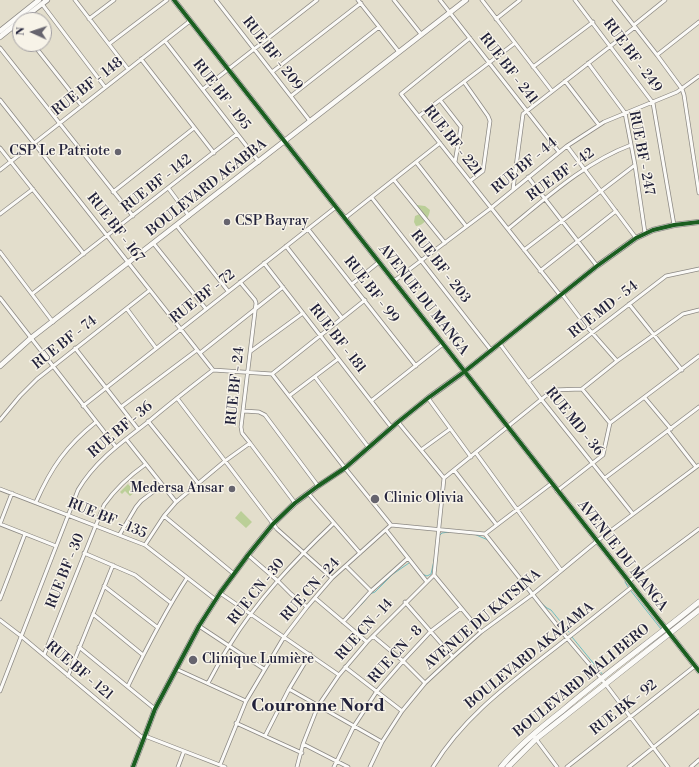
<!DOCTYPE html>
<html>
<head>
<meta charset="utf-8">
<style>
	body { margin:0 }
	#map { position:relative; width:699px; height:767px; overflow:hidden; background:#e3decc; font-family:"Libre Bodoni",serif }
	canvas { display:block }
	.north { position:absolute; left:12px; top:12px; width:40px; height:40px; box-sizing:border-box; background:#f7f3e8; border:1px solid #a29fa3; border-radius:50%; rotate:273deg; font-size:11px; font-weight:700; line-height:16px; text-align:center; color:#22223b }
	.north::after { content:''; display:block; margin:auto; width:14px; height:18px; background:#66646e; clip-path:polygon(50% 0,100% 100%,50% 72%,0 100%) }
</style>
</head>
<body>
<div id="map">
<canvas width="699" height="767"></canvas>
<div class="north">N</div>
</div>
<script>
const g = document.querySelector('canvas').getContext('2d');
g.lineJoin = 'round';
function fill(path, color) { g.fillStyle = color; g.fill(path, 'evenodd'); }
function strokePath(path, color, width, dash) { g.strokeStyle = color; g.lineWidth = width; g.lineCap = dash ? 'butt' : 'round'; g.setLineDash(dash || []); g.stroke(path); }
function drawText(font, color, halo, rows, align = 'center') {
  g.font = font + ' "Libre Bodoni",serif'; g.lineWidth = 3; g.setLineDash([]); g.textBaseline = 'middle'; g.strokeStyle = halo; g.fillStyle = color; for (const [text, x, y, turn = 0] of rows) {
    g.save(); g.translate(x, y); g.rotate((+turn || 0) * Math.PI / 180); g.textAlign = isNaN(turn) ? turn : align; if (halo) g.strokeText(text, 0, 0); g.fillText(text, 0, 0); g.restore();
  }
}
fill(new Path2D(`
	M417 205 425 206 430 210C429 217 424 226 416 226L414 222 415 216 422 213 421 209H417Z
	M128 484 135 492 130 496 125 491 122 494 120 492Z
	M241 511 252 522 246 528 235 518Z`), '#bbcf98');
strokePath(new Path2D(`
	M474 534 488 540
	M439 536 442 533 449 532
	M422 574 427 576 431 574 435 556
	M625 582 628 587
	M631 591 661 629
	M370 594 375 592 393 574 409 563
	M540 602 547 608 551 610 569 632
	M361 605 367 598
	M572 637 603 675`), '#71bdc0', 1);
const street = new Path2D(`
	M75 0 128 69
	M216 0 310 121
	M358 0 399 52
	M394 0 421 34
	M440 0 559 152
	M482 0 552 91
	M575 0 653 103 674 225
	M614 0 657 55 682 89 684 95 699 193
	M42 4 105 87
	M89 19 114 0
	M496 19 520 0
	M634 25 665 0
	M470 38 401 94 560 295
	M165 41 259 162
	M33 44 82 106
	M109 44 167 0
	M0 48 133 216
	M657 55 699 22
	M141 59 214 153
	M588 63 625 113 635 165 645 233
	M533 67 593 22
	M272 72 361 3
	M565 81 599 125
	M464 82 488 116 490 121 483 171 470 181
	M203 89 317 0
	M291 96 379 27
	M0 100 213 370
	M440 100 461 127 455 162
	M419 116 515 43
	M567 146 636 238
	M0 148 84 254
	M416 162 466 226
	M0 170 190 21
	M528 177 597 266
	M394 180 445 243
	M169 189 189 216
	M513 189 523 114 635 27
	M113 192 194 128
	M372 198 491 350
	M0 214 33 189
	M345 218 440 143
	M177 226 228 291
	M308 229 416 366
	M508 229C545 199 585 162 631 145
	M154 244 206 309
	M286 246 342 318
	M524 250 635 165
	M0 252 53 322
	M264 263 392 428
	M540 271 616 211
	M394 281 491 208 567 146 604 122 677 92 699 76
	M352 284 379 262
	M32 294 237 134
	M562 294 587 327 617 361
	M0 298 116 447
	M629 304 682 370
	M127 309 156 348
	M500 344 541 399 633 514
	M75 348 138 429
	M251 351 303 313
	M200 353 283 287
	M272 374 345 468 391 525
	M315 377 369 448
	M528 382 666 276 699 269
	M582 389 617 361 683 314 699 310
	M289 396 338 359
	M177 398 277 529 332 578
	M428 398 471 457
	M645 398 671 429
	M371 401 443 344
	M83 406 336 207
	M121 407 197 350
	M244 411 259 412 265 415 318 486
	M0 420 20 396 37 379 150 290
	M148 421 198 483
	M398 422 444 478
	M610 423 699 356
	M668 431 696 467
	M126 439 176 502
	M250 443 295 503
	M421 450 450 429
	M476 453 561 570
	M454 470 496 524
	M444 478 553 390 582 389 610 423 603 455 557 491
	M605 478 699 407
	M0 489 145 545 216 600
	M308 493 360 553
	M36 502C51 468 66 446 96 422
	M164 516 234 574
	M0 524 56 546
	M0 524 12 493
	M386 530 427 582
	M120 534 136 507 141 501 162 485
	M485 534 567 638 601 678 668 767
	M485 534 552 483
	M145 545 164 516 176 502 225 461 250 443 242 433 241 427 256 303 255 300 240 282
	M84 553 135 575 171 603
	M248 555 278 581 291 594 307 607
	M346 566 371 591
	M434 575 444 478
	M434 575 481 632
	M628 582 699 529
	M104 586 157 627
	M220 593 339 675
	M315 598 367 642
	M0 599 25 534
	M405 602 453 657
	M93 614 143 655
	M0 620 21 636 144 739
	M343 622 371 591 408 558
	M199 626 264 669
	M373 636 403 661 425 683
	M79 647 155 709
	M44 655 104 505C116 488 129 476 146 464
	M345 667 402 711
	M176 669 246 701
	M68 676 113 565
	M208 683C215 671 221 658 229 646 257 600 295 560 334 523
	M128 686C146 649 164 613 187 578
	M289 689 382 742
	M0 691 78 490C95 461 122 442 148 422 169 404 191 387 213 370L272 374 365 300
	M236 723 302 753
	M533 735 557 767
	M145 736 225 767
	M265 736 289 689 310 654
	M303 744 348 767
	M220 765 246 701 284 637 307 607 332 578 391 525 485 534
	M178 767 184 751
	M297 767 303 744 318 706 339 675 367 642 434 575
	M334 767 354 726 377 691 403 661 431 631 461 608
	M370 767 382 742 402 711 425 683 453 657 481 632 533 594 597 541 699 465
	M433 767C460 722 501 690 542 658 572 635 602 611 632 587
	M567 767 695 666
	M629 767 699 711
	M691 767 699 760`);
const secondary = new Path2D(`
	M174 0 699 671
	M21 20 47 0
	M0 31 39 0
	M0 37 20 21
	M0 366 31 338 466 0
	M133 767 155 709 199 626 220 593 248 555 273 524 295 503 318 486 345 468 398 422 428 398 464 372 597 266 636 238 653 230 674 225 699 222`);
const primary = new Path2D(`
	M501 767C518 746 540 728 562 711 606 673 654 639 699 602
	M508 767 536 739 699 610`);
strokePath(street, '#8c8984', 4.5);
strokePath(secondary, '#8c8984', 6);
strokePath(primary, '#8c8984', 6);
strokePath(street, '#fbfaf7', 3);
strokePath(secondary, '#fbfaf7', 4.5);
strokePath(primary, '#fbfaf7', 5);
strokePath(new Path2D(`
	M174 0 699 671
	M133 767 155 709 199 626 220 593 248 555 273 524 295 503 318 486 345 468 398 422 428 398 464 372 597 266 636 238 653 230 674 225 699 222`), '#1b5e20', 4);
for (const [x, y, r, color] of [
	[118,152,4,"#66646e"],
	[227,222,4,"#66646e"],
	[232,489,4,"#66646e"],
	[375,499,5,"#66646e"],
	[193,660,5,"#66646e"]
]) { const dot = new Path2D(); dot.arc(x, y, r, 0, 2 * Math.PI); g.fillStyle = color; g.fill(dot); strokePath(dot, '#f7f3e8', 1.5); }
drawText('14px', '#22223b', '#f7f3e8', [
	["RUE BF - 209",272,54,52],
	["RUE BF - 249",632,56,53],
	["RUE BF - 241",508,69,52],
	["RUE BF - 148",88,87,-38],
	["RUE BF - 195",221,95,52],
	["RUE BF - 221",452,141,52],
	["RUE BF - 247",641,153,79],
	["RUE BF - 44",525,166,-39],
	["RUE BF - 42",561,175,-36],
	["RUE BF - 142",157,184,-38],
	["BOULEVARD AGABBA",207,188,-38],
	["RUE BF - 167",115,228,52],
	["RUE BF - 203",440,267,52],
	["RUE BF - 99",371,290,52],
	["RUE BF - 72",203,297,-38],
	["AVENUE DU MANGA",423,300,52],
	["RUE MD - 54",604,310,-38],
	["RUE BF - 181",337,339,52],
	["RUE BF - 74",65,343,-38],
	["RUE BF - 24",236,386,-84],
	["RUE MD - 36",574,422,51],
	["RUE BF - 36",121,430,-40],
	["RUE BF - 135",107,519,22],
	["AVENUE DU MANGA",622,556,52],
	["RUE BF - 30",66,571,-68],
	["RUE CN - 24",311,590,-48],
	["RUE CN - 30",257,592,-51],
	["AVENUE DU KATSINA",483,620,-40],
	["RUE CN - 14",365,630,-48],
	["RUE CN - 8",396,655,-48],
	["BOULEVARD AKAZAMA",530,656,-39],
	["RUE BF - 121",79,671,40],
	["BOULEVARD MALI BERO",582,681,-39],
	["RUE BK - 92",624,708,-38]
]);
drawText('14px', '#22223b', '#f7f3e8', [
	["CSP Le Patriote",110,152,"right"],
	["CSP Bayray",235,222],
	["Medersa Ansar",224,489,"right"],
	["Clinic Olivia",384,499],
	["Clinique Lumière",202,660]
], 'left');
drawText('bold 18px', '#22223b', '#f7f3e8', [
	["Couronne Nord",318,707]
]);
</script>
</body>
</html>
